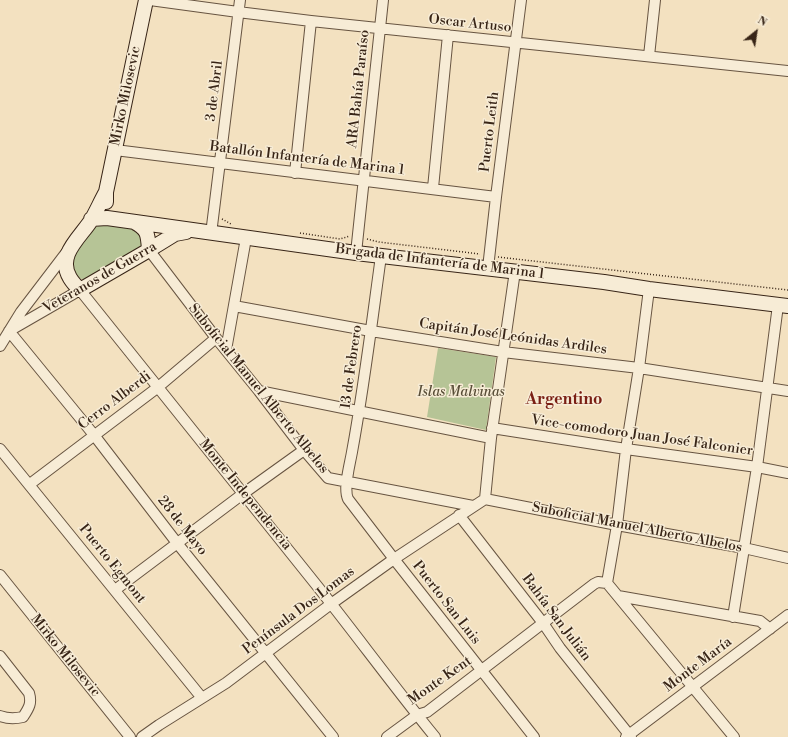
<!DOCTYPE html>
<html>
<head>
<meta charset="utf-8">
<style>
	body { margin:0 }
	#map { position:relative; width:788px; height:737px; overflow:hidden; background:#f3e1c0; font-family:"Libre Bodoni",serif }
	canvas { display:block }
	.north { position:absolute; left:736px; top:12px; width:40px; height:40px; -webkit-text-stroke:3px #f7ecd6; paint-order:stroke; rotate:30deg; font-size:11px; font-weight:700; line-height:16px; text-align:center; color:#382517 }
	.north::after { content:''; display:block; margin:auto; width:14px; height:18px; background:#382517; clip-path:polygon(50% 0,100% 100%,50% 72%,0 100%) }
</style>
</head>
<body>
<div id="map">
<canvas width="788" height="737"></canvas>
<div class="north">N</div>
</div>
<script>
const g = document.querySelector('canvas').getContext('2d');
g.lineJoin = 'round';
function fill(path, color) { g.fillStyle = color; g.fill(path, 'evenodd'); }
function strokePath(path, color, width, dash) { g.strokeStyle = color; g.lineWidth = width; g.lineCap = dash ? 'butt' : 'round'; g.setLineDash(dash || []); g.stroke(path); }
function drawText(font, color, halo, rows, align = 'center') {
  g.font = font + ' "Libre Bodoni",serif'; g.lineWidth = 3; g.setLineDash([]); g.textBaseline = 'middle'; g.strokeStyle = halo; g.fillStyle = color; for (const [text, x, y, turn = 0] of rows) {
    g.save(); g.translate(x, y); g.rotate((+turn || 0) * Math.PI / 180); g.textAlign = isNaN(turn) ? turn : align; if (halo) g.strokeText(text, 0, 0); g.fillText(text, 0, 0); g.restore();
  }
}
fill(new Path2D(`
	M102 225C111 226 132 226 138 231 140 233 141 237 141 240 142 244 141 246 139 249L85 280 79 278 75 275 72 270 73 256 95 227Z
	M438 348 496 357 486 430 427 417Z`), '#b6c496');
const street = new Path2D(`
	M150 0 238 12 311 21 788 71
	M649 56 655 0
	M115 150 496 197
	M295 173 311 21
	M433 188 448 35
	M211 234 240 0
	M149 250 216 338 259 391 304 450 328 478 473 506
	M356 253 383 0
	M381 256C372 321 364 387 352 452 350 464 343 488 348 499L394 559 534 737
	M488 268 496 197 521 0
	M234 306 371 331 503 352 639 368 788 391
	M9 331 80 290C159 390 239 487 318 587 357 636 395 688 435 737
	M9 331 94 435 177 543 333 737
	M0 346 21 312 66 253
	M226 350 246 238
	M259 391 491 438
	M492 428 626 449 757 467 788 473
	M0 449 202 698
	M30 484 157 388 216 338
	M485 499 617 525 744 548 788 558
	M485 499 491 438 515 271
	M459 515 543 623 560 648 631 737
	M0 575 130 737
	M607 583 617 525 626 449 639 368 649 289
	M607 583 734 737
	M115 590 244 493 304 450
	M618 596 760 621 770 629
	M733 617 757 467 778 305
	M0 656 29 693C32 703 29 708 23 717 14 719 8 719 0 716
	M142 737 159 725 226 683 331 604 394 559 485 499
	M387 737 417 715 427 712 594 584 598 582 607 583
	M626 737 788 615`);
const secondary = new Path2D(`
	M106 192C101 201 97 210 92 219 81 237 56 255 70 278 73 283 76 286 80 290L149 250 175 234 186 232
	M106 202V192L146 0
	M91 219 107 218 356 253 604 282 649 289 788 306
	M134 222C148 229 148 235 149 250`);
strokePath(street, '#675441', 12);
strokePath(secondary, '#382517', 16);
strokePath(new Path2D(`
	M222 219 231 224
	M300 233 340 239 350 236
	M367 239 379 242 480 254
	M498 257 788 290`), '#382517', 1.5, [1, 2]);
strokePath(street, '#f7ecd6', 10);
strokePath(secondary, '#f7ecd6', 14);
drawText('14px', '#382517', '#f7ecd6', [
	["Oscar Artuso",470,24,6],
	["ARA Bahía Paraíso",359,89,-84],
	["3 de Abril",215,91,-83],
	["Mirko Milosevic",126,96,-78],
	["Puerto Leith",490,132,-83],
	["Batallón Infantería de Marina 1",307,159,7],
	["Brigada de Infantería de Marina 1",440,262,7],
	["Veteranos de Guerra",100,278,-30],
	["Capitán José Leónidas Ardiles",513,337,8],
	["13 de Febrero",352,367,-82],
	["Suboficial Manuel Alberto Albelos",258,389,51],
	["Cerro Alberdi",115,401,-37],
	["Vice-comodoro Juan José Falconier",642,436,8],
	["Monte Independencia",245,495,51],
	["28 de Mayo",182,526,52],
	["Suboficial Manuel Alberto Albelos",637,528,11],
	["Puerto Egmont",112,564,51],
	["Puerto San Luis",446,603,52],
	["Península Dos Lomas",299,611,-37],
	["Bahía San Julián",556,618,53],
	["Mirko Milosevic",65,656,51],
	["Monte María",698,665,-37],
	["Monte Kent",440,681,-35]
]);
drawText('italic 14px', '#584d37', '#f7ecd6', [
	["Islas Malvinas",461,393]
]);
drawText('bold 16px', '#7a1f14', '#f7ecd6', [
	["Argentino",564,400]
]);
</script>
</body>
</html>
